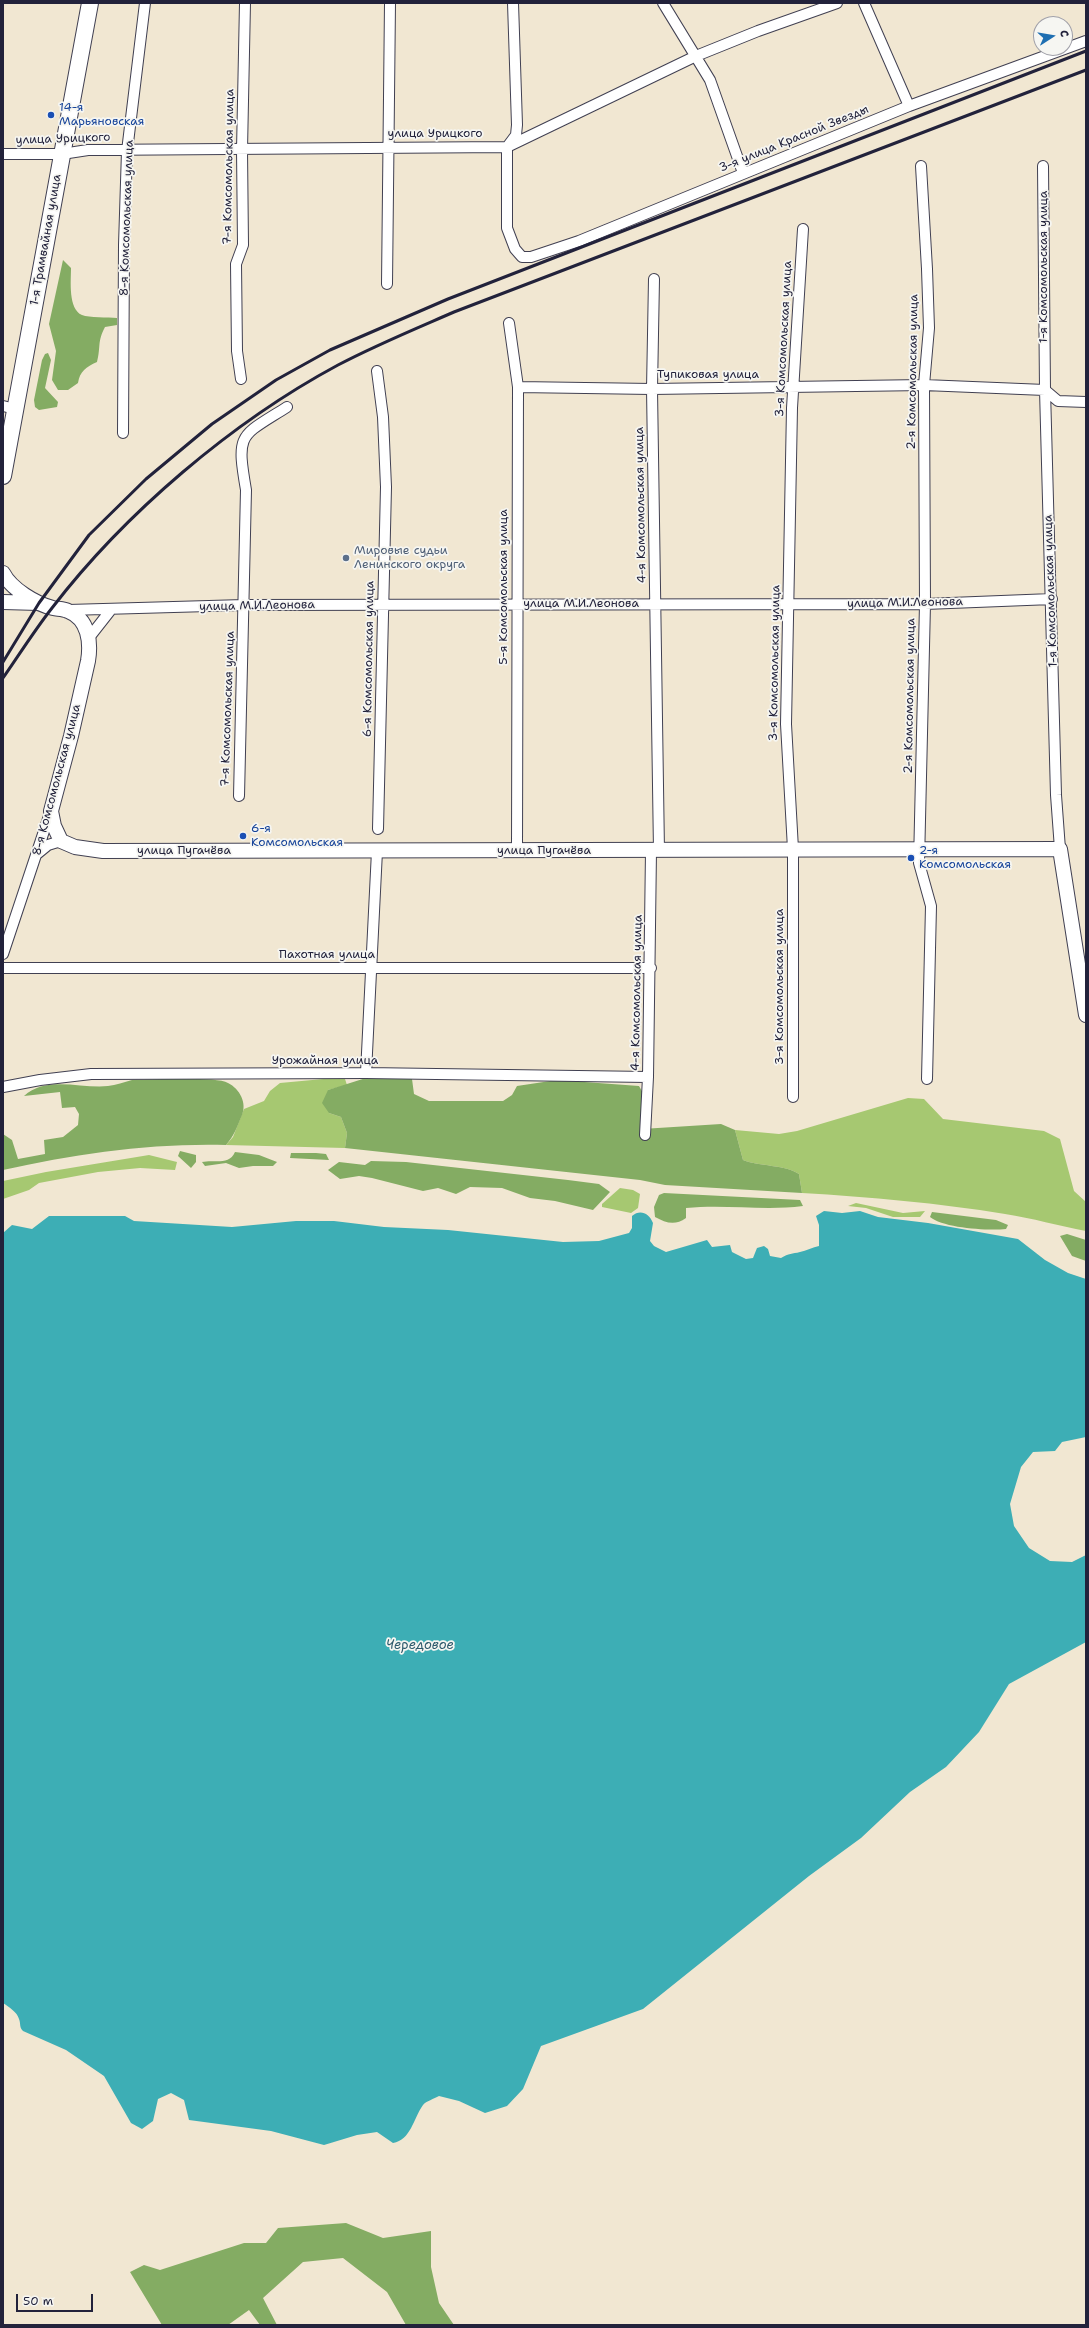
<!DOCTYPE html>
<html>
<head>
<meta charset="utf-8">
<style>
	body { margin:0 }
	#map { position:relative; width:1089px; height:2328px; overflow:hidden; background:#f1e7d2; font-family:"Shantell Sans",sans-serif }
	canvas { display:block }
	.frame { position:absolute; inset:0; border:4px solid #22223b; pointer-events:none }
	.north { position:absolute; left:1033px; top:16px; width:40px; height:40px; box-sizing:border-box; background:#f6f6f2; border:1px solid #a1a1a9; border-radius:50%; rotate:78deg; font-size:11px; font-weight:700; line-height:16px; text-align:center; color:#22223b }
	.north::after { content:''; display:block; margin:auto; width:14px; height:18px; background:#1f6fb2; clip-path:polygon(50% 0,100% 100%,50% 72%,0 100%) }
	.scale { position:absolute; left:16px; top:2294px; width:77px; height:18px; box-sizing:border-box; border:2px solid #22223b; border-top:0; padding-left:5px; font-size:12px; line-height:14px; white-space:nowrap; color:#22223b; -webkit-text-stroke:3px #f6f6f2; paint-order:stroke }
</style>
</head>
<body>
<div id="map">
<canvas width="1089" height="2328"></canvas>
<div class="frame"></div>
<div class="north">С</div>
<div class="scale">50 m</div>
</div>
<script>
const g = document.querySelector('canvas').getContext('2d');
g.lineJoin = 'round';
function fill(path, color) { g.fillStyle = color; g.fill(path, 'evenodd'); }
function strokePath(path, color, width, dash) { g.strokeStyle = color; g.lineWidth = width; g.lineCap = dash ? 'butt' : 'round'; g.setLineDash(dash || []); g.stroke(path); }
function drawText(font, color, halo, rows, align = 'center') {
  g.font = font + ' "Shantell Sans",sans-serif'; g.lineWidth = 3.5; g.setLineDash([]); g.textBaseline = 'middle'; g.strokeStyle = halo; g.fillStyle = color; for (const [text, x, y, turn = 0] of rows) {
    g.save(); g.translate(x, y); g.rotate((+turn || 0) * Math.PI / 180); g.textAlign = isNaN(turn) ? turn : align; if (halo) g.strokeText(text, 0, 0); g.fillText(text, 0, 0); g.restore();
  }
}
fill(new Path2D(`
	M334 1078 345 1079 347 1085 328 1090 329 1113 341 1117 347 1133 345 1148 226 1145 233 1137 244 1109 264 1101 270 1091 280 1083Z
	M908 1098 924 1099 943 1119 1044 1131 1060 1139 1074 1191 1086 1202V1231C1059 1226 1032 1218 1005 1214 938 1203 870 1197 802 1193L799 1174C783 1164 761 1167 743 1160L735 1130 779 1134 797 1131Z
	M149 1155 177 1162 175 1170 140 1168 98 1172 39 1183 29 1190 3 1199V1181L46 1172Z
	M620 1188 633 1190 640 1194 638 1208 631 1213 602 1207V1204Z
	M856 1203 903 1213 925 1211 920 1217H893L866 1208 848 1206Z`), '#a6c871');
fill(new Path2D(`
	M63 260 71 268C71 281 68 309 82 315 89 318 108 317 117 318V325L105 327C97 342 101 347 97 362 86 367 80 371 78 383L68 390H58L52 380 56 351 49 324Z
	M48 353 51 360 45 388 58 402 57 407 39 410 35 407 34 400 42 360 45 354Z
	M369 1077 412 1079 414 1094 429 1101H503L512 1095 517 1086 557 1080 639 1086 643 1093 642 1129 721 1124 735 1130 743 1160C761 1167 783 1164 799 1174L802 1193 665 1185 640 1180 345 1148 347 1133 341 1117 329 1113 322 1103 328 1090Z
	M132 1080C151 1080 215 1076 228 1083 240 1089 247 1103 242 1115 237 1127 234 1136 226 1145 151 1143 75 1154 3 1170V1134L12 1140 18 1159 45 1154 44 1140 63 1137 78 1125 79 1114 75 1107 62 1108 60 1092 24 1096C46 1075 82 1089 108 1086 116 1085 124 1082 132 1080Z
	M180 1151 196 1155V1162L191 1168 178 1156Z
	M235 1152 259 1155 277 1162 273 1166H253L239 1168 226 1163 205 1166 202 1162C214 1159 229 1166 235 1152Z
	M291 1153H316L326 1154 329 1160 290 1158Z
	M371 1161 406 1162 568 1180 599 1184 610 1192 593 1210 555 1201 530 1198 502 1188 470 1187 456 1194 438 1188 423 1191 372 1178 359 1176 340 1179 328 1170 339 1162 365 1165Z
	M664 1193 800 1200 803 1206C764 1211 725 1204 686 1208V1218C675 1226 666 1223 655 1217L654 1207 659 1195Z
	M932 1212 996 1220 1008 1225 1006 1229C988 1231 943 1228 930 1217Z
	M1067 1234 1086 1240V1261L1072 1256 1060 1236Z
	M346 2223 383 2238 431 2231V2267L439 2303 454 2325H406L387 2292 343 2258 303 2262 263 2298 277 2325H260L249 2310 228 2325H162L130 2272 144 2265 160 2270 244 2243H266L278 2228Z`), '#84ac63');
fill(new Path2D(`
	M824 1211 842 1213 860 1211 878 1217 928 1223 1018 1239 1045 1260 1068 1273 1086 1279V1437L1062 1442 1055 1451 1033 1452 1021 1467 1010 1504 1014 1526 1029 1548 1050 1561 1072 1562 1086 1555V1642L1009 1684 979 1732 946 1767 910 1792 861 1838 809 1876 643 2009 541 2046 523 2089 507 2106 485 2113 459 2101 439 2096C434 2099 426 2101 423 2105 413 2119 411 2140 393 2143L377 2132 357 2135 324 2145 271 2131 189 2120 184 2100 171 2093 158 2099 153 2121 142 2129 131 2123 104 2076 66 2050 23 2031C19 2027 21 2024 19 2019 17 2012 9 2007 3 2003V1233L12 1225 32 1229 49 1216H125L134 1221 232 1227 296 1221H334L384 1227 448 1230 563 1242 599 1241 629 1233 632 1228V1216C640 1209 649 1213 653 1223L650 1241 654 1246 666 1252 707 1240 712 1247 730 1245 732 1252 746 1259 753 1258 757 1248 764 1246 768 1249 770 1256 781 1258C789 1253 792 1254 800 1252 806 1251 813 1247 819 1246V1225L816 1216Z`), '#3daeb5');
const street = new Path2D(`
	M513 3 517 125 516 135 507 147V228L515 249 522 257H531L579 241 909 106 1086 41
	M663 3 710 80 743 173
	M864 3 909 106
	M3 154H62L88 150 507 147 696 56 758 31 837 3
	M921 166 927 269 929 328 924 385 925 604 919 863 931 906 927 1079
	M1043 166 1045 390 1056 795 1060 849
	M654 279 652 389 659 851
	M387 284 390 3
	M509 323 518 387 517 851
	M377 371 383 417 386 487 378 829
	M241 379 237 351 236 264 243 245 242 150 245 3
	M518 387 652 389 924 385 1045 390 1058 401 1086 402
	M3 406 15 409
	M123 433 124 245 127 151 145 3
	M68 610 244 605 925 604 1052 599
	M88 639 110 611
	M239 796 246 490C236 432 240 437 287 407
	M37 854 48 845 61 841
	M3 954 50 813
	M3 968H651
	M366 1073 377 851
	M3 1087 40 1080 91 1074 366 1073 648 1077
	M793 1097V849L786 724 792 408 803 229
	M645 1135 648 1077 651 851`);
const secondary = new Path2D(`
	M3 573C11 589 36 604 53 608 58 609 64 609 68 611 89 619 91 643 88 661L71 736 51 811 54 826 61 841 75 847 103 851 1060 849 1086 1015
	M3 602 39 603`);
const primary = new Path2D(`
	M3 476 90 3`);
strokePath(street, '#414052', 12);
strokePath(secondary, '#414052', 16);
strokePath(primary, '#414052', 18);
strokePath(street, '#fff', 10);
strokePath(secondary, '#fff', 14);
strokePath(primary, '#fff', 16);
strokePath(new Path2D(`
	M3 662 39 603 89 535 146 479 212 424 276 380 330 350 448 299 1086 51
	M3 678C19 655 34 631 52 608 125 513 232 422 338 365 376 345 415 329 454 312L1086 70`), '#22223b', 3);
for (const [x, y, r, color] of [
	[51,115,4,"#1a4fb4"],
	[346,558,4,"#5c6f8a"],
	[243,836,4,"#1a4fb4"],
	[911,858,4,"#1a4fb4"]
]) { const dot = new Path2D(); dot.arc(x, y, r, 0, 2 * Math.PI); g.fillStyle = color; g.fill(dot); strokePath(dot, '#f6f6f2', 1.5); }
drawText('12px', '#164399', '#f6f6f2', [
	["14-я",59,108],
	["Марьяновская",59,122],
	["6-я",251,829],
	["Комсомольская",251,843],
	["2-я",919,851],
	["Комсомольская",919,865]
], 'left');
drawText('12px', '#22223b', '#f6f6f2', [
	["улица Урицкого",435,134],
	["улица Урицкого",63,139,-2],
	["3-я улица Красной Звезды",794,139,-22],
	["7-я Комсомольская улица",229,167,-89],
	["8-я Комсомольская улица",127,218,-88],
	["1-я Трамвайная улица",46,240,-80],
	["1-я Комсомольская улица",1044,267,-90],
	["3-я Комсомольская улица",784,339,-87],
	["2-я Комсомольская улица",913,372,-89],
	["Тупиковая улица",708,375],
	["4-я Комсомольская улица",641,505,-91],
	["5-я Комсомольская улица",504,587,-90],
	["1-я Комсомольская улица",1051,591,-92],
	["улица М.И.Леонова",905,603,-1],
	["улица М.И.Леонова",581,604],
	["улица М.И.Леонова",257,606,-1],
	["6-я Комсомольская улица",369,659,-89],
	["3-я Комсомольская улица",775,663,-89],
	["2-я Комсомольская улица",910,696,-89],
	["7-я Комсомольская улица",228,709,-88],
	["8-я Комсомольская улица",57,780,-75],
	["улица Пугачёва",184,851],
	["улица Пугачёва",544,851],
	["Пахотная улица",327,955],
	["3-я Комсомольская улица",780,987,-90],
	["4-я Комсомольская улица",637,993,-89],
	["Урожайная улица",325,1061]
]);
drawText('12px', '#4e5e75', '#f6f6f2', [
	["Мировые судьи",354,551],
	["Ленинского округа",354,565]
], 'left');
drawText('italic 13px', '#2d5a6c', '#f6f6f2', [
	["Чередовое",420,1646]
]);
</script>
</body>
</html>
